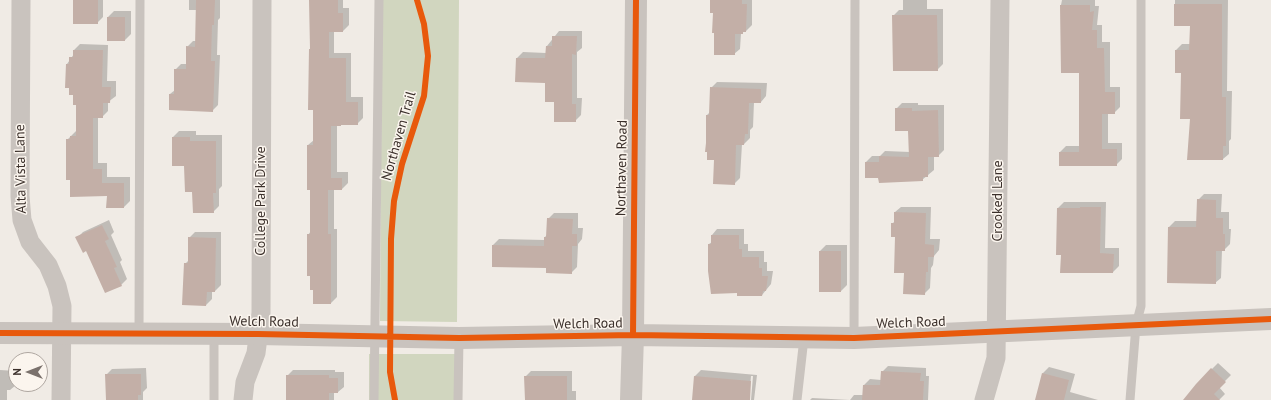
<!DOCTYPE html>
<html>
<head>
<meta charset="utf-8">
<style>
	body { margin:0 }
	#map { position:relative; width:1271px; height:400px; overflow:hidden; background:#f0ebe5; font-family:"PT Sans",sans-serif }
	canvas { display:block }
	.north { position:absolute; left:8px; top:352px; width:40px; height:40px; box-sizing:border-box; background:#fbf5ee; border:1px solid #aea6a0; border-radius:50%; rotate:270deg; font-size:11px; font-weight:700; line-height:16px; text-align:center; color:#3b302b }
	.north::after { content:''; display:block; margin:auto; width:14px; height:18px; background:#7a716c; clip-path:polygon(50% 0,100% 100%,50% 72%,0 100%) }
</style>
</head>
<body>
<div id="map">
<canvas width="1271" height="400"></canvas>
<div class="north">N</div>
</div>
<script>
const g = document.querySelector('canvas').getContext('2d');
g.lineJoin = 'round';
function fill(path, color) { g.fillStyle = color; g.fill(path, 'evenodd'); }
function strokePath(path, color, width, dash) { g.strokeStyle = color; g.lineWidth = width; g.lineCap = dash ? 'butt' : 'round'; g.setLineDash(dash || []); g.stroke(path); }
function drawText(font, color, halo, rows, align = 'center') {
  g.font = font + ' "PT Sans",sans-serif'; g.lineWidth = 3; g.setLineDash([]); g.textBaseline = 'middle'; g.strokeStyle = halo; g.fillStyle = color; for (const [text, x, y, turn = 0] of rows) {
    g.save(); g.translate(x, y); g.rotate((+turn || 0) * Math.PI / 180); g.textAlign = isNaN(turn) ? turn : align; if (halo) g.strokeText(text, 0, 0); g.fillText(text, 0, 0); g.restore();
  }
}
fill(new Path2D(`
	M382 0H459L457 322 380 321Z
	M369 354H456V400H369Z`), '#d1d6bf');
fill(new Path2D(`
	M74 0H103V17L97 23Z
	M189 0H220V18L218 20 217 55H220L218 105 212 111 170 94 175 90V70L181 64H187V47L193 41H196L197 10H189Z
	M310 0H343V8H349V25L343 31H334V53H351V97H363V118L357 124 337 125V172H348V183L342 189H334V229H337V297L331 303H314V289L308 235 311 231V189L308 145 314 140Z
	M711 0H752V25L746 31 741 33 740 49 734 54 714 12Z
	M903 0H927V9H943V64L937 70 893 16 899 10H903Z
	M1062 0H1095V6H1099L1097 25H1102V42H1110V87H1120V107L1114 113H1108V143H1122V159L1116 165 1060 152 1066 146H1080V72L1061 5Z
	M1175 0H1228L1227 91H1232L1231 139 1229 141V154L1223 159 1191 118 1176 50 1182 44H1190L1191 25H1175Z
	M114 11H131V34L125 40 108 17Z
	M559 31H582V48L577 52V98H582L581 115 575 121 555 101 546 82 517 58 523 52 546 53 547 46Z
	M80 44 108 45 107 81H116V96L108 102V111L102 117H98V163H107V177H130V201L124 207 108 195 71 179 67 140 77 130V104L67 64 74 54V50Z
	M717 82 767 83 766 96 761 102H754L753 127 750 130V138L744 144H742L740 178 734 184 715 159 707 115 710 112 711 88Z
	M902 103H918V105H944V150L938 156H934V170L922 180 879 177 866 162 872 156H880L885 151 910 152 909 130 896 109Z
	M179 131H196V135H222V186L219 189V206L213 212 193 191 185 165 173 137Z
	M1204 194H1222L1221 212H1229V229H1231L1230 244 1224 250H1222L1221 278 1215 283 1169 227 1175 221H1198V200Z
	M1064 202H1106L1105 248H1119V266L1113 272 1062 254 1058 208Z
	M901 207H931L930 239H940L939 250 934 256 933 265 931 268 930 288 924 294 905 272 892 224 895 221V212Z
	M554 213H578V228H583L582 239 578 244 577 267 571 273 547 267 493 245 499 239 545 240V237L547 235 548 219Z
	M109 220 114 232 111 235 122 260 120 262 127 279 121 285 86 250 77 238 83 232Z
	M717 229H744V244H748V251H764V262H767V271H773L771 284 762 295 738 292 709 271V244L712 242V235Z
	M195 232H221V285L215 291H212V299L206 305 185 264 189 260V238Z
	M826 245H847V285L841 291 820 251Z
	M1218 363 1231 375 1219 387 1225 394 1219 400H1186L1197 384Z
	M888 366 926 368V376H929L928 400H810L812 398 850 400 854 395H863L864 385 870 379 881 380 882 372Z
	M1049 367 1075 374 1070 392 1098 400H1036L1043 373Z
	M146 368 147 388 143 392V400H107L106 375 112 369Z
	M0 370 16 371V385L10 390H7V400H0Z
	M293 370H335V372H344V387L338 392H334V400H287V376Z
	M701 370 757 375 754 400H751L753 376H751L749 400H693L695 376Z
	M531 371H572V391H576V400H526L525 377Z`), '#0003');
fill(new Path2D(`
	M73 0H98V24H73Z
	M196 0H215L214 25H212L211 61H215L213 112 169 110V94H174V69H186V46L195 47Z
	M309 0H338V13H343V32H329V58H346V102H358V125H341V126H331V178H342V190H328V234H331V304H313V290H310V276H307V234H310V190H307V145H313V110H308L309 49H310Z
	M710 0H742V4H747L746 32H743V34H735V55H714V33H712L713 13H710Z
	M1174 4H1222V97H1226V146H1223V160H1187L1190 119H1180L1181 73H1175V50H1189L1190 26H1174Z
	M1060 5H1090V12L1094 11 1092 30H1097V48H1104L1105 92H1115V114H1102V149H1117V166H1059V152H1079V73H1061Z
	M892 15H937L938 71H893Z
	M107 17H125V41H107Z
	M552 36H577L576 55 572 54V104H576V122H554V102H545V83L515 82 516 58H545L546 46H552Z
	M73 50H103L102 87H111L110 103H103V118H93V169H102V183H124V208H106L107 196 70 197V180H66V139H70V136H76V105H73V95H69V88H65L66 64H69V57H73Z
	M710 87 761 89V103H749L748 134H745L744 145H736L735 185 713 184 714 160H707V152H705L706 143V115H709Z
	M895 108H912V111L938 110 939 157H928V177H923V181L879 183 878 178H865V162H879V156L909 157 908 131H895Z
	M172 137H190V141H216V193H213L214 213H193L192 192H185L184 166H172Z
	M1197 199 1216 200V218H1223V234H1225V251H1216V284L1167 283 1168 227H1196Z
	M1080 207H1101L1100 253 1114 254 1113 273H1060L1061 255H1056L1057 208H1080Z
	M894 212 926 213 925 244 934 245V257H928V272H926L925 295 903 294 904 273H894L895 237H891V223H894Z
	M547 218 573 219 572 234H577V246H572V274L546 273V268L492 267V245L544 246V237H546Z
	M102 225 109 239 105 241 117 267 114 268 122 286 105 293 86 251 83 253 75 237Z
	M711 235H739V249H742V257H759V268H762V276H768L766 291H763L762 296H737V293L711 294 708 271V244H711Z
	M188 237 216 238 215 292H207L206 306 182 305 184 263H188Z
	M819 251H841V292H819Z
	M1211 368 1226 382 1214 394 1220 400H1183L1196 384Z
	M881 371 921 373 920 381H924L923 400H862L863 385H880Z
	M1042 373 1069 380 1064 400H1035Z
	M105 374H141V395H138V400H106Z
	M286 375H329V378H338V393H329V400H286Z
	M524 376H567V400H525Z
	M694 376 751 381 750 400H692Z`), '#c3afa7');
strokePath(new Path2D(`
	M139 333 140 0
	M854 338 855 0
	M214 400V334
	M374 400 379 0
	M458 400 459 338
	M797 400 804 338
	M1130 400 1136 325 1141 306V0`), '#c9c3be', 9);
strokePath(new Path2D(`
	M21 0 20 196 22 220 30 242 48 265 57 286 62 306 61 400
	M243 400 245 382 256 353 261 313 262 0
	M984 400 996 358 1000 0`), '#c9c3be', 19);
strokePath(new Path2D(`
	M0 333 258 334 459 338 633 335 854 338 1271 319
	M631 400 633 335 636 0`), '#c9c3be', 22);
strokePath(new Path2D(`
	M0 333 258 334 459 338 633 335 854 338 1271 319
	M633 335 636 0
	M395 400 390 372 391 239 394 201 402 164 424 96 428 56 424 24 417 0`), '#e8590c', 6);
drawText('14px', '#3b302b', '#fbf5ee', [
	["Northaven Trail",399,136,-74],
	["Northaven Road",622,168,-89],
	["Alta Vista Lane",21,169,-91],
	["College Park Drive",261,201,-90],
	["Crooked Lane",998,201,-90],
	["Welch Road",264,322,1],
	["Welch Road",911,323,-2],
	["Welch Road",588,324,-1]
]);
</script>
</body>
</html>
